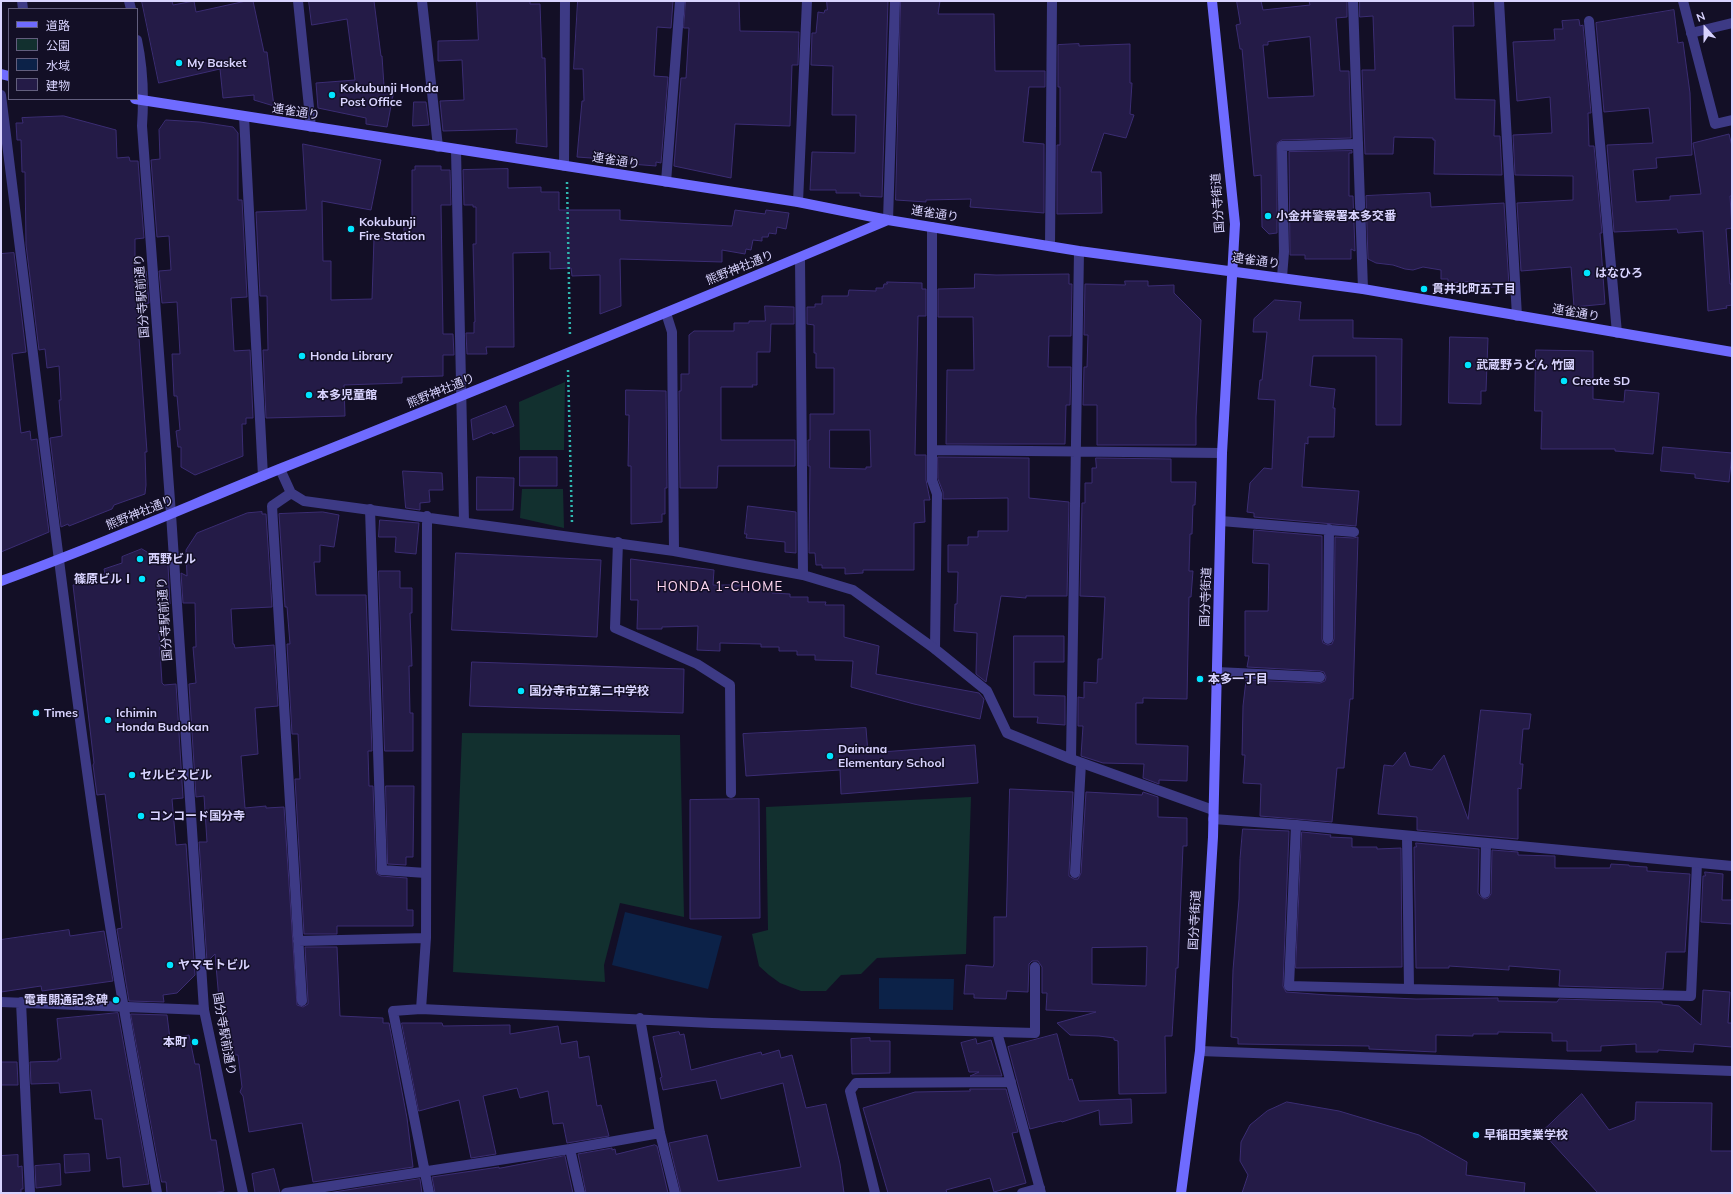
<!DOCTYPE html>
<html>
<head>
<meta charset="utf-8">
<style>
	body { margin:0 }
	#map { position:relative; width:1733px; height:1194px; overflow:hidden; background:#130f26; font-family:Mulish,"Noto Sans JP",sans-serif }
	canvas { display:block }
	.frame { position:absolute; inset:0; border:2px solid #d9d4ff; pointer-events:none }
	.legend { position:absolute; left:8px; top:8px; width:130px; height:92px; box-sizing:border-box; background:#130f26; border:1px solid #625e7d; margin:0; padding:5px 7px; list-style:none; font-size:12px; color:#d9d4ff }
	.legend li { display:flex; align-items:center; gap:8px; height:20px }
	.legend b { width:20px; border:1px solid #625e7d }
	.north { position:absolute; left:1685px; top:8px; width:40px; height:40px; -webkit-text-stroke:3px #130f26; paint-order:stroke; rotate:339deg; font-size:11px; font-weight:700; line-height:16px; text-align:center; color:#d9d4ff }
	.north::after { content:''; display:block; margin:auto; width:14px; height:18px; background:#d9d4ff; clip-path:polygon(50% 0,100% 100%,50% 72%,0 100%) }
</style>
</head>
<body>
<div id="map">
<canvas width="1733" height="1194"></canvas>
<div class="frame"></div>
<ul class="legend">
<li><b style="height:5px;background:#6f6bff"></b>道路</li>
<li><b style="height:11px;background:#12302f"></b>公園</li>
<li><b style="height:11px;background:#0c2248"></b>水域</li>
<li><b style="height:11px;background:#241b47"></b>建物</li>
</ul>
<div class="north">N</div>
</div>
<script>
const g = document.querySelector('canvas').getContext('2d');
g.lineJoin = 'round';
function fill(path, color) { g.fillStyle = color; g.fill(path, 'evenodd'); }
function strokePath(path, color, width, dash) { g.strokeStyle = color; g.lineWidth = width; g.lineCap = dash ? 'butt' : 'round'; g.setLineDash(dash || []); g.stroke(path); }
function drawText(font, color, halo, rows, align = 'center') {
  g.font = font + ' Mulish,"Noto Sans JP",sans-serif'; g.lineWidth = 3; g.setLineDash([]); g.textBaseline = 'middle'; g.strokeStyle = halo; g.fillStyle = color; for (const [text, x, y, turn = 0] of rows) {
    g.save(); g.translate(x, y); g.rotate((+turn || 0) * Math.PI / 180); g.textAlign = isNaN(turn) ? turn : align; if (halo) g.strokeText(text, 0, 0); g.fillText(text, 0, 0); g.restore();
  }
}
fill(new Path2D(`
	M565 382 564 450H520L519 402Z
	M522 489H563L564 528 520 518Z
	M462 733 680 735 684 917 620 903 604 965 605 982 453 972Z
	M971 797 966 954 877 958 861 974 841 975 826 991H801L780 983 769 975 759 966 752 934 768 930 766 807Z`), '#12302f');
fill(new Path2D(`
	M625 912 722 936 708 989 612 965Z
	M879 978 954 979 953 1010 879 1009Z`), '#0c2248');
const building = new Path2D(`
	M142 1H172L173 5 194 1 196 12 246 1H253L264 52H267L274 106 254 100V95L223 98 220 69 159 83Z
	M309 1H374L381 56H382L384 86 395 85 387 127 366 124V118L318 108 316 83 355 80 347 19 312 25Z
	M477 1H530V4H540L542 58H545L547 147 516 143 517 129 443 131 440 101 464 100 462 60 438 61V41L478 40Z
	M578 1H673L671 28 657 27 654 76 668 77 661 163 656 162V166L618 163 619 160 577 157 582 101H584L583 69H574Z
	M686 1H739L740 31 799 32 798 65H792L790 126 735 124 731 178 674 166 681 78H686L689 28H684Z
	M827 1H888L882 197 860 196V193H836V190H810L812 152 855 153 856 115H832L833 66 811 65 812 33H816L818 12 824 13 825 10H827Z
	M901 1H940L938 14H994L995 71H1045V87H1029L1023 142 1044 144V213L970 207 971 199 926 200V202L896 200Z
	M1237 1H1261L1263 10 1310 5 1309 1H1347V17L1336 18 1340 71H1349L1351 138 1282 140 1277 143V233L1269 234 1262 227 1261 175 1254 176 1242 49H1240L1236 25 1240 24ZM1310 37 1314 96 1268 98 1263 45H1268V42Z
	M1360 1H1473L1474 26H1453L1455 99 1495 100 1494 136H1500L1502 175 1434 174 1435 140H1433V138L1394 137 1393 154H1365L1362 70H1375L1373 16 1360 17Z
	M1674 10 1678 43 1683 42 1690 93 1692 155 1656 158 1657 168 1633 170 1636 202 1670 200V196L1701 194 1693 143 1729 134 1732 146V196H1730L1732 228 1726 229 1730 284H1732V305L1726 306 1727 308 1708 311 1703 231 1678 233 1677 229 1614 232 1607 145 1653 143 1649 108 1604 112 1596 23Z
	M1579 20 1580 26 1583 25 1591 113H1588L1589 146H1594L1602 233H1600L1605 304 1574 307 1571 267 1521 271 1517 203 1573 200V176L1515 175 1513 135 1552 133 1550 97 1517 101 1513 42 1555 40 1554 29H1563L1562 21Z
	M1079 44V46L1130 44V83H1132L1130 114 1134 115 1126 138 1104 133 1091 172H1101L1102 213 1057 214V145H1060V87H1058V45Z
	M414 102H426L429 125 413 126Z
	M64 116 116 130 117 158 129 157 130 161H138L144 238 135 239V272L146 271 149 303 141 304 142 324H138L147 452H145L146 485 145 494 114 505 112 509 69 526 68 524 61 527 50 438 62 436 59 400H61L59 366 47 368 45 349 39 350 26 245 25 172H22L21 140H17L16 123H23L22 118Z
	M166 120 200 122 233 127 238 133V200H242L247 297 231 298 234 351 250 350 253 418H246V424H242L243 456 195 475 181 467V447H178L176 431 180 430 177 396H174L172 354H180L177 302 162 303 159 271 171 270 169 236 157 237 151 160 160 159 159 130Z
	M303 144 381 160 371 210 322 201 323 261H331V300L372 299 374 238 404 239V225H412V170H415V166H441V170H450L451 205H441L443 334H453L454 355H443V376L402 377V383L344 385 345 416 266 418 263 350H268L267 296H260L256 212 306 210Z
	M1352 151V153H1349V196H1353L1355 251 1351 249V259H1305V255H1290L1289 152Z
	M508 169V188L541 187V192H559V210H620V220L732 226 735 210 765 214 766 210 789 213 786 229 777 227 776 234 769 233 768 237H762V241L753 240 751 250 746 249 745 254 722 250V262L620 259 621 306 600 314V275L572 276 571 268 550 269V252L513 253 514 347H486L487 354H467L466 333H474V322H475L473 244H476V207H473V205H464L463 170Z
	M1430 193 1431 207 1504 203 1509 286 1480 288 1479 281 1448 283V279H1441V270L1423 267 1413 270 1405 269 1393 265 1376 263 1368 259 1366 196Z
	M14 253 26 352 12 354 21 433 30 431 31 440 37 439 49 532 1 552V254Z
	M975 274 996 275 1069 274V284H1072L1071 336H1049L1048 367H1071L1070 405H1066L1065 444H946L947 370H974L973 317H938V289L974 288Z
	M1125 281H1148V286L1174 285V293L1201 320 1196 417V445H1097V405H1083L1084 367H1087L1088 335H1084L1085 284 1125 285Z
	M887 282 922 283V289H926V316H918L915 455H926V480L930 500H924L925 522 914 523V570H863V573L845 574V568H822V565H816L815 553H809L810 466H808V440H810V414H834V368H816V353H814V325L807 324V307H815V304H822V296H848L849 290 876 291V288H883L884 284H887ZM830 430H870L871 467H866V469L830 468Z
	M1275 300 1301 302 1299 320H1353V338L1402 339 1401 425H1376V356H1313L1310 386 1335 389 1333 408H1335L1334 437H1308V444L1305 443 1302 487 1359 491 1356 526 1254 517V513L1247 512 1250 483 1264 468 1272 469 1275 400 1258 399 1260 380H1262L1267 332H1253L1254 319Z
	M765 306 794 307V324H771L770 352H757V385H752L753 387H721V440H795V466H718L717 488H680L679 391H681V374H689V335L694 331H734V323H749V321H765Z
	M1450 337 1488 338 1486 391H1481V404L1449 403Z
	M1536 350 1593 351V399L1624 402 1625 390 1659 393 1653 454 1615 451V449H1541L1542 411H1535Z
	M626 390 666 391 667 488H665V514H662V522L631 524V466H628L629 415H626Z
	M506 406 514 426 493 434 492 432 473 440 471 420Z
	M1663 447 1732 453 1729 482 1695 478V474L1661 471Z
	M520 457H557V486H520Z
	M938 457 1029 458V498L1069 502 1067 596H1026V598L1001 596 986 682 976 674 977 633 954 631 955 604H957L958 572H948V545H968V537H978V531H1008V498L943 499V492L938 479Z
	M1096 458 1171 459V482H1196L1195 505H1193L1192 534H1190L1189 571H1193L1191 597H1189L1187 699 1143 698V703H1136V744L1188 746 1187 781 1159 780V784L1143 778 1144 764 1103 763 1081 756 1083 726H1078V697L1084 698V682L1097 683 1098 659H1102L1105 597 1080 596 1082 503H1085V483H1092V468H1096Z
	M403 471 442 473 443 490H429L430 502 420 503V510L406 508Z
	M477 477 514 478 513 510H477Z
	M748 506 796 512V553L785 552V542L746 538 747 534H745Z
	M262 512V514H266L272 607 231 609 233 644H234L235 648 274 645 278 706 255 708 258 754 241 756 245 808 266 806V808L284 807 297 1005 303 1007 308 1004V1001L305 947H337L340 1016 383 1018V1023H389L407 1118 413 1167 313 1182 302 1123 249 1132 243 1096 240 1092 242 1087 238 1055H230L226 1030H225L224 1022 221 1023 215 954 207 962 199 842H207L204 796 196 797 189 684 196 683 193 647H196L195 603H183L181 573 187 576 186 550 197 533 247 513Z
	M323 512 339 515 334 547 320 545V562H314L316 595H366L372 751H368L369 786H373L376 870 377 874 381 876 407 878V910H413V926H337V934H304L295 779H300L298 734H292L287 644H290L287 607H285L279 514Z
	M380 520 419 523 416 554 395 552 396 537H379Z
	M1254 530 1322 536V639L1323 643 1328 645 1332 644 1334 639 1335 537 1353 538 1358 537 1353 699H1350L1344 768H1337L1332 822 1260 816 1261 784 1243 783 1245 755H1242L1243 706 1246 680 1320 683 1325 681 1326 677 1324 672 1320 671 1247 667 1249 656H1245V611H1268L1269 564 1253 563Z
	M142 549 168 565 170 604 158 605 160 634H159L162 683 164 685 176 684 183 798 172 799 176 845 186 844 195 975 177 993 163 995 164 1002 129 1001 117 929 122 928 105 794 97 795 93 765 94 763 73 585 88 584 87 579 105 574 104 569 122 563V557Z
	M456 553 601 560 597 637 452 630Z
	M631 559 714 570 713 585H754V589L772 590V593L790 594V597H808V602H826L825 605H844V637L879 646 876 674 979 693 984 699 980 719 914 704 851 687 853 661 815 660V655H797V651H779V647H761V644L720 643V651L697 650 698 626 662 627V629H637L638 600H631Z
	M379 571H400V588H412V613H410L412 666H409L410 713H413V751H385Z
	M1014 636H1064V662H1034V695L1065 696V725L1037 723 1038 717H1014Z
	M472 662 684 669 683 713 470 706Z
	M1481 710 1531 714 1529 729H1523L1520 764H1523L1521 789 1518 788V839L1417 830V817L1378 814 1384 765 1393 766 1405 752 1410 766 1432 770 1444 755 1468 819Z
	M866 728 868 753 975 745 978 783 841 794 840 770 746 776 743 734Z
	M386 786H414L413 857H406V865L388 864Z
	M1010 789 1073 792 1069 873V876L1074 879H1078L1081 873 1086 792 1142 795 1143 792 1158 797V817L1187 818V846H1183L1178 968H1176L1172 1036H1165L1166 1093 1119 1094 1118 1041 1114 1040V1038L1099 1036 1070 1035 1057 1023 1096 1012 1046 1010 1047 993H1042V967L1038 961H1032L1029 964 1028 992 1007 991 1006 999 974 998V994H964L966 965 993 967 994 964V917H1006ZM1147 947 1146 986 1092 984V948Z
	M759 799 760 918 690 919V800Z
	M1243 829 1289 831 1283 986 1286 992 1328 995 1416 999 1498 998V1001L1557 1002 1559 999 1662 1002V1004L1679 1006 1701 1025 1703 990 1730 992 1728 1023H1732V1047L1694 1044 1693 1052 1658 1050V1052H1636V1044L1601 1046V1051H1567V1041H1552V1033L1498 1032V1034H1473V1036L1436 1035V1052L1369 1049V1046L1238 1044V1038L1231 1037 1233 970 1239 899 1240 859Z
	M1302 832 1331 835 1330 837 1352 838V847H1377V849L1401 848 1402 967 1296 968Z
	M1416 843 1479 849 1478 893 1480 896 1484 899 1488 898 1491 894 1492 850 1518 852V855L1555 856V868H1610L1611 864 1629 865V866L1647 867V871L1690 874 1685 952H1666L1663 989 1559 986 1560 970 1509 966V970L1449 966V968H1416L1414 847H1416Z
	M1705 872 1723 874 1722 900H1732V924L1701 922 1703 876H1705Z
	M69 930 70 936 104 931 113 981 42 991 41 986 1 992V940Z
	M118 1013 149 1184 123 1187 120 1157 107 1159 102 1119H95L91 1090 60 1093 59 1083 31 1084 30 1062 58 1061V1059H61L57 1019Z
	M131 1014 167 1015 170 1039 189 1035 195 1064H199L211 1140H216L224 1191 213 1193H167L166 1182H162Z
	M402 1023H442L443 1026 510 1025V1034L558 1026 561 1044 577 1041 579 1058 589 1056 597 1106 601 1105 609 1136 567 1143 563 1123 553 1124 548 1091 520 1098 517 1088 483 1096 496 1154 471 1158 459 1100 419 1111Z
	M679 1032 680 1035 684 1034 691 1070 761 1052 762 1055 779 1050 781 1058 792 1055 806 1108 826 1104 840 1164 844 1193H681L669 1143 707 1135 718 1181 801 1167 783 1083 721 1099 716 1080 663 1090 660 1078 662 1077 653 1037Z
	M1057 1034 1069 1080 1072 1079 1079 1101 1131 1099 1132 1123 1100 1125 1099 1110 1062 1122 1061 1121 1030 1129 1008 1047Z
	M870 1038V1041H890V1073L852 1074 851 1039Z
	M976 1039 977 1044 991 1040 1002 1076H970L979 1072H969L961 1043Z
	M1 1062H17L18 1085H1Z
	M970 1089H1006L1018 1132 1012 1133 1026 1183 994 1192 990 1178 946 1190 947 1193H888L863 1108 915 1092 970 1091Z
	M1582 1094 1609 1130 1635 1120 1636 1102 1712 1103 1711 1151H1732V1193H1598L1542 1132Z
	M1287 1102 1339 1111 1419 1135 1467 1162 1466 1175 1525 1183 1524 1193H1242L1248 1175 1240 1161 1241 1142 1250 1125 1267 1111Z
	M655 1145 657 1146 668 1193H586L578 1154 612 1148V1150L615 1149 616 1154Z
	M89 1154 90 1171 65 1173 64 1155Z
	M18 1155V1167L22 1166 23 1189H21V1193H1V1156Z
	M565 1156 573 1193H435L432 1177 499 1167V1168Z
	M60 1164 61 1185 36 1188 35 1166Z
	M274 1169 280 1193H255L252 1174Z
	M420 1179 422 1193H328Z`);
fill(building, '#241b47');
strokePath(building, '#3b2d73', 1);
strokePath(new Path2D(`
	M567 182 570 337
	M568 370 572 523`), '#2fb8b0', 2.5, [2, 3]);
strokePath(new Path2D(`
	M1691 33 1732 23
	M666 182 680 1
	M888 220 895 1
	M1282 277 1284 252 1282 146 1358 144
	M932 480 937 494 935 649
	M370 509 382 870 426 873
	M1221 521 1354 532
	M618 542 615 628 697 664 730 685 731 793
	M1328 639 1329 529
	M1217 672 1320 677
	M1296 825 1289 986 1691 996 1697 863
	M1407 836 1409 989
	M1075 873 1081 763
	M1485 893 1486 843
	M997 1032 1035 1033V967
	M1022 1193 1040 1188`), '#3d3a85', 10);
strokePath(new Path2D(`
	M22 1 23 9
	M298 1 311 127
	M422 1 438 147
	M1353 1 1363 289
	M1499 1 1517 316
	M1683 1 1715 124 1732 120
	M1589 21 1617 333
	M1 95C31 335 59 575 93 814 111 941 134 1067 157 1193
	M244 117 263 476
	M456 150 464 522
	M564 166 565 1
	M798 202 807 1
	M932 227V480
	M1050 246 1052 1
	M800 258 803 575
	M666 313 672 332 674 551
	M933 450 1222 453
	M280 469 291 493 304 501 674 551 803 575 853 590 935 649 987 691 1007 733 1071 759 1213 810
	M291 493 272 506 302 1001
	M1071 759 1079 251
	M1213 819 1296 825 1732 866
	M298 941 426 938
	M1 1002 204 1010
	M21 1002 30 1193
	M421 1009 426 938 427 516
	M640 1018 660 1133 675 1193
	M1200 1051 1732 1071
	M570 1149 660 1133
	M286 1193 570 1149 580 1193
	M429 1193 393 1011 421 1009 712 1023 997 1032 1041 1193
	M875 1193 850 1091 856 1083 1011 1082`), '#3d3a85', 10);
strokePath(new Path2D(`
	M129 1 131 9
	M137 40C143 68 144 97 142 126L171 514 204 1010 243 1193`), '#3d3a85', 10);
strokePath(new Path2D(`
	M1 74 9 76
	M135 99 798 202 888 220 1079 251 1363 289 1732 352
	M1 581C96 547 188 506 282 468 485 387 687 305 888 220
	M1181 1193 1200 1051 1213 837 1222 453 1235 224 1212 1`), '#6f6bff', 10);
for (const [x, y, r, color] of [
	[179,63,4,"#00e5ff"],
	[332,95,4,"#00e5ff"],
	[1268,216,4,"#00e5ff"],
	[351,229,4,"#00e5ff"],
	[1587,273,4,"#00e5ff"],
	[1424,289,4,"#00e5ff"],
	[302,356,4,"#00e5ff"],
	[1468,365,4,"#00e5ff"],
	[1564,381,4,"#00e5ff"],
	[309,395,4,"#00e5ff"],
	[140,559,4,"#00e5ff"],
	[142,579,4,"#00e5ff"],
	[1200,679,4,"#00e5ff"],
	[521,691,4,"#00e5ff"],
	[36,713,4,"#00e5ff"],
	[108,720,4,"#00e5ff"],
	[830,756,4,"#00e5ff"],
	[132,775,4,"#00e5ff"],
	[141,816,4,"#00e5ff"],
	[170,965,4,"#00e5ff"],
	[116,1000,4,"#00e5ff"],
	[195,1042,4,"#00e5ff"],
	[1476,1135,4,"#00e5ff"]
]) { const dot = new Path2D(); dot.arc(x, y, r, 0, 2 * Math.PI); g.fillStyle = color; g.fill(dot); strokePath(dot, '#130f26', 1.5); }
drawText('bold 12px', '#d9d4ff', '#130f26', [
	["My Basket",187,63],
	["Kokubunji Honda",340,88],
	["Post Office",340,102],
	["小金井警察署本多交番",1276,216],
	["Kokubunji",359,222],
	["Fire Station",359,236],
	["はなひろ",1595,273],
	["貫井北町五丁目",1432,289],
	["Honda Library",310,356],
	["武蔵野うどん 竹國",1476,365],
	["Create SD",1572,381],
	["本多児童館",317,395],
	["西野ビル",148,559],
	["篠原ビルⅠ",134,579,"right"],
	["本多一丁目",1208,679],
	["国分寺市立第二中学校",529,691],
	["Times",44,713],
	["Ichimin",116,713],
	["Honda Budokan",116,727],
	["Dainana",838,749],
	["Elementary School",838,763],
	["セルビスビル",140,775],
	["コンコード国分寺",149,816],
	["ヤマモトビル",178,965],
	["電車開通記念碑",108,1000,"right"],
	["本町",187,1042,"right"],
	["早稲田実業学校",1484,1135]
], 'left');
drawText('12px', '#d9d4ff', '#130f26', [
	["連雀通り",296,112,9],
	["連雀通り",616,161,9],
	["国分寺街道",1218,203,-94],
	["連雀通り",935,214,9],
	["連雀通り",1256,261,8],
	["熊野神社通り",740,268,-22],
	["国分寺駅前通り",142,296,-94],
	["連雀通り",1576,313,10],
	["熊野神社通り",441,391,-22],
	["熊野神社通り",140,513,-22],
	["国分寺街道",1206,597,-88],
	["国分寺駅前通り",165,619,-94],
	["国分寺街道",1195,920,-87],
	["国分寺駅前通り",224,1034,80]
]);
g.letterSpacing = '1px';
drawText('13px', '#ffd6f0', '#130f26', [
	["HONDA 1-CHOME",720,587]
]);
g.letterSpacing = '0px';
</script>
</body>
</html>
